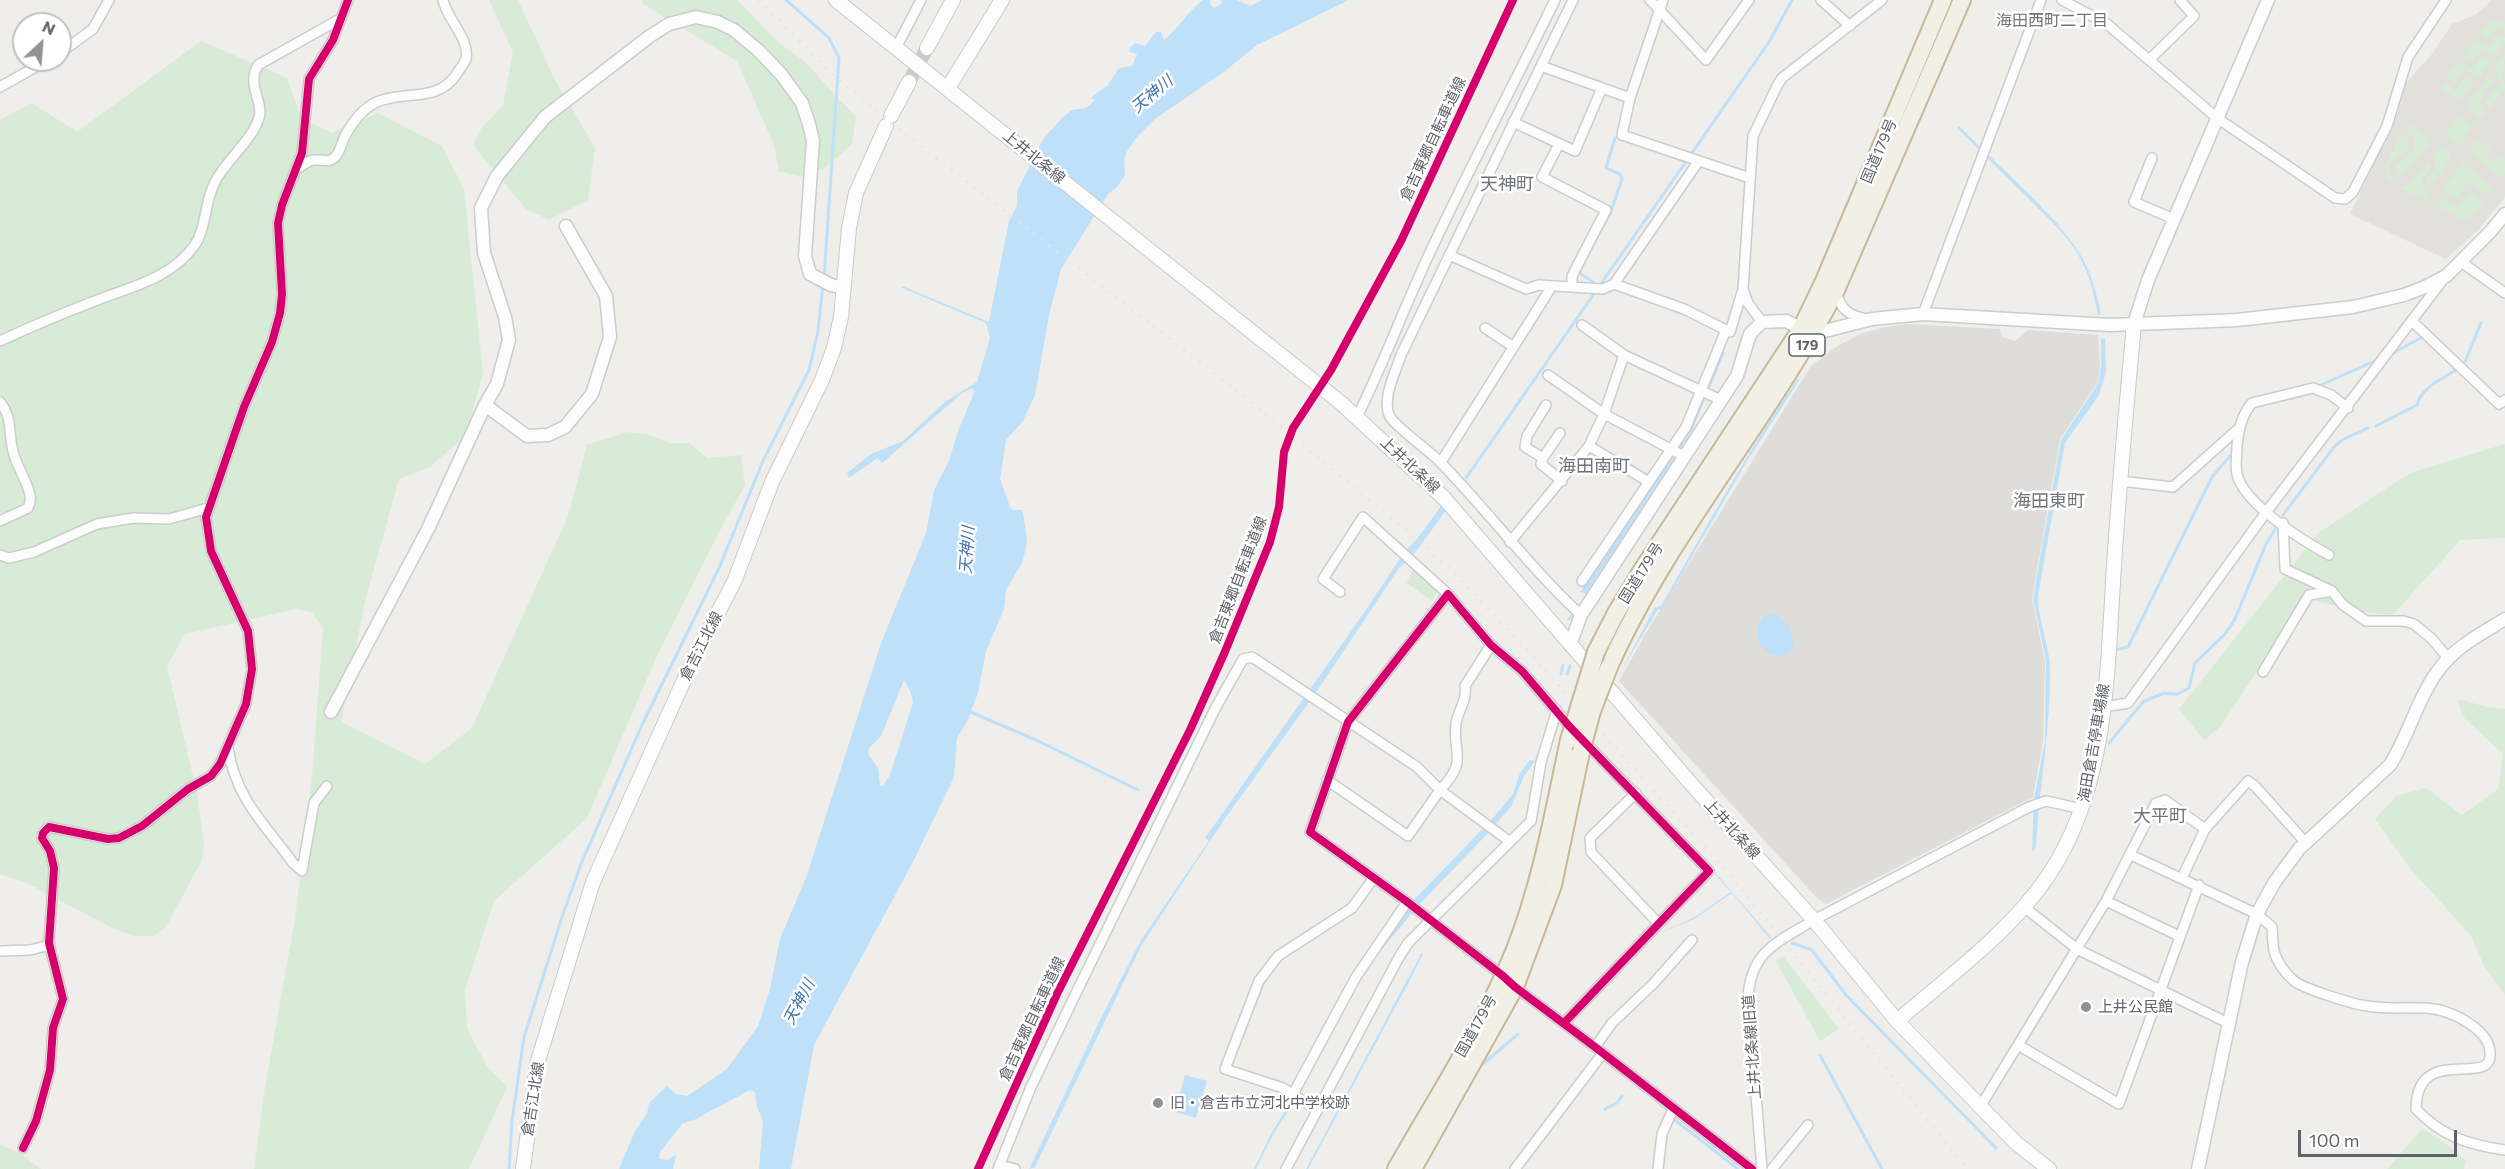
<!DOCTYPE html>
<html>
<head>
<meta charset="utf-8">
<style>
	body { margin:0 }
	#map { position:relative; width:2505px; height:1169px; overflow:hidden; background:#efeeea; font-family:Commissioner,sans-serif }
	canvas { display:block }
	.north { position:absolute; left:12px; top:12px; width:60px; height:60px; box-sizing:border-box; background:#fff; border:2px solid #bfc1c3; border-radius:50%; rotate:26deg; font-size:16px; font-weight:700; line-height:24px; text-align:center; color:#5f6368 }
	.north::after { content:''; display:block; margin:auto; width:21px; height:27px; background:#919496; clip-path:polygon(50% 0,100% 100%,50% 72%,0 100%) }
	.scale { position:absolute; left:2298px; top:1130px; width:159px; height:27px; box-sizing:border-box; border:3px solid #5f6368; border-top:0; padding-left:8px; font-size:18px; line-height:21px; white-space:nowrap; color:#5f6368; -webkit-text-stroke:4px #fff; paint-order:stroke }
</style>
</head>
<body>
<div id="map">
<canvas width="2505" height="1169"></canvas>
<div class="north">N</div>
<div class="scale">100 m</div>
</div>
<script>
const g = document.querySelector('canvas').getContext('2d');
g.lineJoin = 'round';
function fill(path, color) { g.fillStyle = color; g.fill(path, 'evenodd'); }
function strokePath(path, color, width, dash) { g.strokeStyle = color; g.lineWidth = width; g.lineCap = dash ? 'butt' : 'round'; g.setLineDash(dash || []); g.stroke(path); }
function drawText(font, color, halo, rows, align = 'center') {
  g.font = font + ' Commissioner,"Noto Sans JP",sans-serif'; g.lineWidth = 5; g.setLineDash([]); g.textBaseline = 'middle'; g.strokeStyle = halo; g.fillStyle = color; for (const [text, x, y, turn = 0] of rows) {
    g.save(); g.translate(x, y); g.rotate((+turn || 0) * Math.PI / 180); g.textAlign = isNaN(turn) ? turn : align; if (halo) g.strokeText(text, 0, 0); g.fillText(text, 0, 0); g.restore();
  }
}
fill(new Path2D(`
	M1907 324 2000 329 2002 337 2015 341 2028 330 2098 335 2100 366 2098 382 2060 439 2032 598 2045 662 2043 741 2033 797 1826 904 1818 899 1619 681 1649 628 1811 366 1836 347 1860 334 1885 327Z`), '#dfddda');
fill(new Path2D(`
	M2492 0H2505V197L2478 230 2446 259 2350 214 2396 118 2406 83 2432 54 2452 24 2475 15Z`), '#e2e0da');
fill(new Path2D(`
	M489 0H518L554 78 595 148 588 200 549 220 526 209 473 145 481 129 503 105 513 52Z
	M641 0H737L778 42 804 61 856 117 852 144 826 167 801 177 779 171 774 145 737 61 643 4Z
	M2497 20 2505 24V32L2498 27 2486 41 2479 35 2487 24Z
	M2498 34 2505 38V42L2494 56H2492L2482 49 2472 62 2463 57 2474 40 2487 47Z
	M201 41 287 78 301 118 332 133 378 113 442 146 464 189 483 374 465 436 430 467 399 479 366 597 341 722 425 764 472 728 568 516 587 445 627 432 646 434 670 443H689L707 458 741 455 745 486 728 515 659 651 587 818 494 901 465 990 467 1029 487 1066 507 1087 469 1169H254L264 1093 295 919 312 776 323 628 312 612 296 609 185 634 167 666 197 794 204 844 202 860 166 927 154 936H133L112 928 27 883 0 874V120L32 103 77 132Z
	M2505 54 2503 70 2505 88 2489 109 2485 102C2489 94 2497 91 2501 84L2494 69Z
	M2481 55 2490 61 2479 78 2466 70 2455 84 2446 76 2460 61 2472 69Z
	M2466 76 2474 82 2463 97 2457 100 2442 88 2445 83 2455 90Z
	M2488 76 2495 82 2484 91 2480 104 2486 112 2480 118 2466 107Z
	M2456 117H2461L2471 124 2472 128 2461 144H2457L2445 136Z
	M2410 123 2432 140 2407 171 2399 178 2393 169C2402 155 2429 151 2406 130Z
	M2402 135 2407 138 2409 149 2394 160 2387 169 2397 186 2388 178 2384 169 2396 143Z
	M2477 140 2491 149 2486 158 2490 162 2497 156 2505 160V174L2502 177 2473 156 2472 148Z
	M2439 148 2445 149 2451 156 2443 170 2428 185 2424 180 2436 169 2432 157Z
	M2428 161 2432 166 2421 182 2429 195 2426 201 2400 188 2410 183Z
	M2463 164 2491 186 2493 188 2489 195 2468 182 2457 197H2448L2441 189Z
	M2470 191 2485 202 2467 219 2458 218 2437 207 2442 200 2459 205Z
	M2505 444V538L2460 540 2393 615 2365 612 2311 600 2274 645 2220 727 2204 740 2179 709 2318 533 2410 473Z
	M1414 570 1438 590 1432 601 1406 582Z
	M2458 699 2487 707 2505 709V995L2485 968 2471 936 2410 868 2375 819 2396 796 2426 788 2462 815 2498 789 2503 754 2462 716Z
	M1783 956 1839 1029 1820 1041 1776 961Z
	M2422 1129 2444 1142 2466 1161 2464 1169H2387Z
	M0 1144 22 1155 41 1169H0Z`), '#d8ebd6');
fill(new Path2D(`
	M1203 0H1210V4L1214 8 1222 4 1221 0H1237L1250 6 1262 0H1349L1257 45 1225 71 1155 119 1136 138 1127 151 1124 160 1125 175 1117 187 1108 194 1061 269 1049 315 1035 395 1023 421 1006 440 1000 479 1010 507 1013 510H1022L1023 513 1027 539 1026 548 1022 563 1006 590 1004 609 986 651 978 693 967 722 957 738 954 777 913 862 814 1045 791 1169H759L763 1121 757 1107 755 1092 750 1090 694 1120 683 1123 660 1152 659 1159 667 1160 676 1155 673 1169H619L635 1131 647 1114 649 1103 667 1086 676 1094 687 1096 727 1069 758 1026 770 989 780 939 807 875 881 643 926 533 934 490 949 461 958 431 974 393 973 388 962 393 882 463 878 458 849 478 847 473 871 454 903 441 946 401 977 382 990 338 986 323 902 288V286L989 322 1009 221 1017 206V191L1043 139 1063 117 1072 110 1086 108 1095 100 1091 98 1093 96 1108 85 1119 68 1132 66 1137 54 1129 52 1131 47 1135 43 1145 46 1156 32H1161L1164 40C1179 28 1188 11 1203 0ZM904 680 911 693 913 702 890 775 883 786H880L878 768 868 754 869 748 881 736Z
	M1959 126 2041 206 2039 209 1957 128Z
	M2055 222C2085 255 2092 272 2101 314L2098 315C2091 275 2082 253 2054 224Z
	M2105 338 2106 372 2099 395 2065 443 2038 596C2038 621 2049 644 2050 668 2051 728 2039 787 2036 847L2032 853 2034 799 2045 741 2046 661 2033 598 2061 440 2099 382 2101 365V339Z
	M1721 351 1725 352 1692 431 1586 594 1580 592 1688 430Z
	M1800 379 1747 461 1661 610 1658 609 1620 673 1655 607 1661 606C1705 529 1747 452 1797 380Z
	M1442 505 1447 509 1412 557 1399 568 1315 694 1226 817 1141 946 1035 1167 1029 1169 1099 1022 1141 940 1209 841 1205 838 1361 617 1405 551 1417 539Z
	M1771 614C1781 617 1788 622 1791 632 1806 675 1733 653 1765 615Z
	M1530 760 1535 761 1524 776 1512 805 1491 830 1418 906 1373 960 1359 981 1293 1104 1274 1133 1256 1169H1254L1273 1130 1292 1101 1359 979 1413 901 1493 818 1513 794 1520 773Z
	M1616 765 1699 854 1771 937 1770 939 1732 893 1696 918 1648 938 1695 917 1731 892Z
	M1421 954H1423L1410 980 1308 1169H1306Z
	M1185 1075 1207 1081 1196 1118 1175 1112Z`), '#bfe0f9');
strokePath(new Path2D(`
	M786 0 829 38 839 58 824 278
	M2037 205 2056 224
	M1591 248 1610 214 1622 179 1620 174 1606 168 1615 138
	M1580 270 1581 274 1593 282
	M2395 352 2421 338
	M2465 362 2481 323
	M2321 385 2377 360
	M2288 399 2301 396
	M2376 426 2417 405C2421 387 2443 379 2457 369
	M1466 478 1769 42 1792 0
	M2283 515 2334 447 2342 440 2368 428
	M1569 619 1571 616
	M2115 650 2128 647 2212 477 2230 456
	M1561 674 1563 665
	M1567 674 1570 666
	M968 711 1036 740 1138 790
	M2109 743 2143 702 2164 693 2177 694 2189 688 2195 663 2225 634 2234 621 2267 542 2278 525
	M1792 943 1812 950 1846 995 1996 1148
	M1820 1055 1882 1169
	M1483 1064 1518 1034
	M1605 1109 1617 1103 1622 1096
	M1675 1120 1738 1169
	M509 1169 512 1121 524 1037 562 917 581 864 642 725 719 568 763 461 809 370 818 331 823 285`), '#bfe0f9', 3);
strokePath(new Path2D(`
	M909 82 927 48`), '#cbcbca', 14, [14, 7]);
const minor = new Path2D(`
	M1573 0 1401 355C1396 371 1381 400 1390 417 1396 427 1431 452 1441 463 1489 512 1530 568 1581 615
	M1650 0 1706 60 1749 0
	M1663 0 1630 98 1622 135 1750 178
	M1821 0 1850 26
	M2062 0 2107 24 2217 118 2335 198 2345 199 2353 192 2387 126 2408 57 2446 0
	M896 48 921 0
	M60 53 93 29 109 0
	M2149 60 2194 16 2180 0
	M1541 66 1630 98
	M0 87 48 60
	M1513 122 1575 151 1602 88
	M1559 144 1542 177 1606 210 1572 276V286
	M2152 158 2134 202 2174 219
	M298 168C303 165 309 160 315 160 323 159 329 164 336 156 340 151 342 142 345 136 352 123 363 108 377 102 404 90 437 103 456 75 459 70 464 64 466 59 470 38 447 20 443 0
	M1449 255 1526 289 1539 285 1603 289 1614 284 1698 162
	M2461 262 2505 293
	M1614 284 1684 309 1730 332 1743 289
	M1836 291C1840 309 1849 316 1867 319
	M1923 314 2041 0
	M1762 322 1748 303 1743 289 1753 136 1777 86 1782 78 1882 0
	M2413 322 2499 404 2505 400
	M1582 325 1624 355 1721 400
	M1485 328 1512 346
	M0 341C30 327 61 314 92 302 127 288 171 279 194 246 207 228 204 202 215 182 226 160 251 142 259 118 264 101 246 86 258 65L340 19
	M1548 375 1604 414 1684 456
	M0 402C13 418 8 433 13 451 16 466 27 480 30 495 31 500 30 504 28 508L0 521
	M1546 405 1527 436 1525 447 1543 458 1541 464 1562 481
	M1357 417C1385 361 1406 302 1433 246 1472 163 1515 82 1555 0
	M1589 446 1649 482
	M1543 458 1560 433
	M1441 462 1552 286
	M2120 481 2173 487 2239 428
	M2283 523 2285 569 2332 591 2342 604 2366 621H2403L2414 624 2432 639 2448 658
	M1510 542 1589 446 1604 414 1624 355
	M0 555 9 558 34 552 97 524 133 518 169 519 208 508
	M2329 555C2303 541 2243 503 2237 474 2235 465 2237 455 2237 446 2239 429 2241 416 2252 403L2313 388 2331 395 2348 408
	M1582 581 1686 427 1726 330
	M1340 592 1323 579 1363 517 1448 594
	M1491 645 1465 686C1467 700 1459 709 1456 723 1452 755 1469 760 1440 790L1509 841
	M2263 672 2309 595 2332 591
	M2104 707 2128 703 2267 511 2445 277
	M1573 730 1522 671 1491 645 1448 594 1348 722 1310 832 1406 901 1503 976 1515 987 1595 1047 1752 1169
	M228 748C236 799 264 823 293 863L302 871 314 803 327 786
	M1636 793 1590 838 1591 852 1658 923
	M2131 855 2257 914 2272 927C2273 935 2272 946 2275 954 2278 963 2286 974 2293 980 2303 989 2353 1004 2367 1006 2389 1010 2413 1006 2435 1009 2455 1013 2489 1030 2490 1052 2494 1090 2417 1041 2416 1109 2441 1136 2469 1145 2505 1150
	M2182 878 2205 829 2248 781 2255 786 2306 843
	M2106 901 2179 936
	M2024 907 2077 949 2228 1023
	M0 951 30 950 50 945
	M1564 1023 1709 871 1583 740
	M2018 1045 2119 1104 2199 885
	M1595 1047 1612 1023 1653 984 1692 940
	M1293 1094 1356 977 1407 902
	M1980 1107 2106 901 2156 803 2165 800 2205 829
	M1317 1110 1283 1088 1225 1069 1259 981 1278 956 1352 908 1373 879
	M23 1148 36 1121 50 1070 53 1028 63 999 49 943 54 868 50 851 42 838 43 833 49 827 108 839 119 838 142 826 188 789 211 776 220 764 246 704 252 669 248 631 211 551 206 517 244 407 272 342 280 313 282 294 278 223 282 205 302 153 309 79 333 40 348 0
	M1000 1165 1015 1169
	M998 1169 1031 1087 1078 989 1215 709 1243 659 1252 657 1417 767 1440 790 1408 836 1327 780
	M1286 1169 1398 959 1408 943 1531 821 1541 762 1557 710
	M1515 1169 1603 1053
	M1658 1169 1662 1134 1673 1109
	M1762 1169 1748 996C1752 950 1778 942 1814 920L2029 807 2046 801 2082 809
	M1772 1169 1808 1125`);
const tertiary = new Path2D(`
	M2134 324 2148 280 2268 0
	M485 405 527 436 548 435 565 427 592 394 610 337 606 296 566 226
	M1570 645 1581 615 1737 376 1750 334 1762 322 1786 321 1813 334 1872 319 1923 314 2110 325 2237 320 2353 307 2404 295 2425 287 2446 276 2490 232 2505 214
	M331 712 428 529 485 405 497 384 509 340 505 317 484 253 481 208 497 176 545 117 650 36 669 24 696 17 718 22 734 30 758 50 781 74 802 103 809 124 813 141 805 256 810 274 831 285 844 288
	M2198 1169 2242 962 2257 914 2274 883 2299 849 2390 765C2411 732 2420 687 2448 659 2464 642 2486 631 2505 619`);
const secondary = new Path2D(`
	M836 0 1341 403 1444 498 1693 786 1814 920 1897 1021 2016 1143 2049 1169
	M927 48 953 0
	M948 88 1002 0
	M891 116 909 82
	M1897 1021C1948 977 2010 932 2048 876 2111 783 2107 659 2115 551 2120 475 2127 400 2134 324
	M523 1169 537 1064 593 882 694 658 734 582 772 482 822 380 834 348 841 317 849 228 856 193 886 126`);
const trunk = new Path2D(`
	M1596 652 1616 613 1642 570 1801 329 1824 281 1943 0
	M1609 667C1669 532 1769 421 1836 290L1962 0
	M1396 1169C1435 1100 1484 1025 1514 952 1541 884 1554 811 1569 740
	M1413 1169 1515 987 1553 885 1581 752`);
strokePath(minor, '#cbcccc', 12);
strokePath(tertiary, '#cbcccc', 15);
strokePath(secondary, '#cacacb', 16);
strokePath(trunk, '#c8b996', 20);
strokePath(minor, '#fdfcfc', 9);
strokePath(tertiary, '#fdfcfc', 12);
strokePath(secondary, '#fdfcfc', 14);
strokePath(trunk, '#f2f0e6', 16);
strokePath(new Path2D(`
	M759 0 830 72 904 133 1241 394 1413 536 1453 572 1527 650 1731 876 1967 1169`), '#e4e4e4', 3, [1.5, 8]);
const trunkBridge = new Path2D(`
	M1569 740 1596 652
	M1581 752 1592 711 1609 667`);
strokePath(trunkBridge, '#c8b996', 20, []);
strokePath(trunkBridge, '#f2f0e6', 16);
strokePath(new Path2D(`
	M1564 1023 1709 871 1569 726 1522 671 1491 645 1448 594 1348 722 1310 832 1406 901 1503 976 1515 987 1595 1047 1752 1169
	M23 1148 36 1121 50 1070 53 1028 63 999 49 943 54 868 50 851 42 838 43 833 49 827 108 839 119 838 142 826 188 789 211 776 220 764 246 704 252 669 248 631 211 551 206 517 244 407 272 342 280 313 282 294 278 223 282 205 302 153 309 79 333 40 348 0
	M978 1169 1057 994 1190 730 1224 654 1270 542 1279 507 1284 452 1293 428 1331 370 1401 241 1513 0`), '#d6006c', 8);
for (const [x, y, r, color] of [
	[2086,1007,6,"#919496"],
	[1158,1103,6,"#919496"]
]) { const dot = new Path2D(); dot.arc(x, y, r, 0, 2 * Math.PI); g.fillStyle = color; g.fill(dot); strokePath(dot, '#fff', 2); }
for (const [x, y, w] of [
	[1807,345,36]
]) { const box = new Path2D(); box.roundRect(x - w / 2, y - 11, w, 22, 4.5); g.fillStyle = '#fff'; g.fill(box); strokePath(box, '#5f6368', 1.5); }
drawText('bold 14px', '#5f6368', null, [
	["179",1807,345]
]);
drawText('15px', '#5f6368', '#fff', [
	["倉吉東郷自転車道線",1433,139,-65],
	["国道179号",1879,151,-67],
	["上井北条線",1034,157,39],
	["上井北条線",1410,465,43],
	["国道179号",1641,573,-58],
	["倉吉東郷自転車道線",1238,580,-69],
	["倉吉江北線",701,646,-63],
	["海田倉吉停車場線",2094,743,-80],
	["上井北条線",1732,829,48],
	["倉吉東郷自転車道線",1032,1019,-65],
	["国道179号",1476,1026,-61],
	["上井北条線旧道",1752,1047,-94],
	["倉吉江北線",533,1099,-81]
]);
drawText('15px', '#5f6368', '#fff', [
	["上井公民館",2098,1007],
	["旧・倉吉市立河北中学校跡",1170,1103]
], 'left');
drawText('16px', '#70757a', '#fff', [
	["海田西町二丁目",2052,21]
]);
drawText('italic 16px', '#4174aa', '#fff', [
	["天神川",1152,94,-40],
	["天神川",967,550,-86],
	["天神川",799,1002,-62]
]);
drawText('18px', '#70757a', '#fff', [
	["天神町",1507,184],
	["海田南町",1594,466],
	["海田東町",2049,501],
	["大平町",2160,816]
]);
</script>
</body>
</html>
